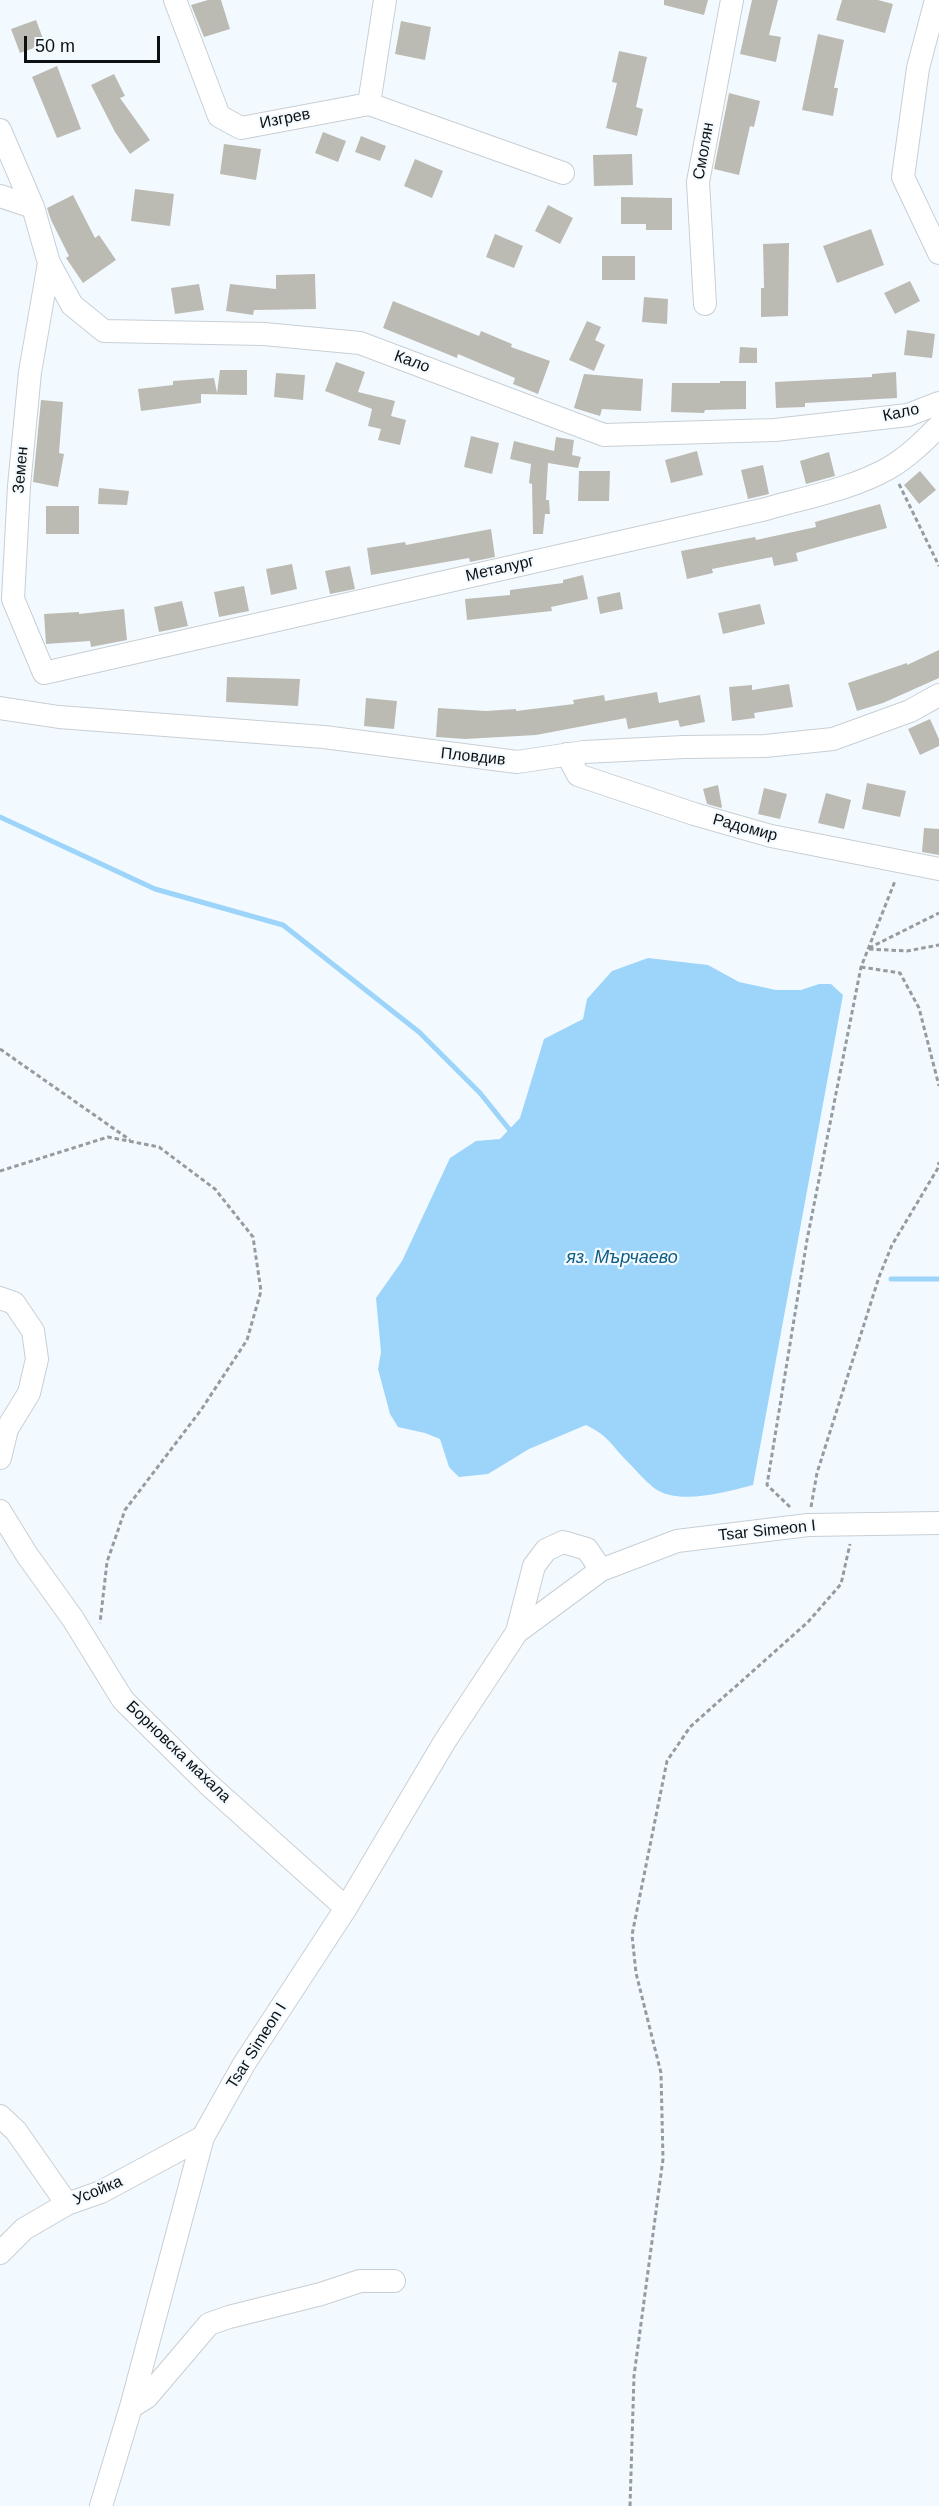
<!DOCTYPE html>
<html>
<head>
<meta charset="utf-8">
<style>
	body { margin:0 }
	#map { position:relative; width:939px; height:2506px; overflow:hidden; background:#f3faff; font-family:Helvetica,sans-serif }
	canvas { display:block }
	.scale { position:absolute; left:24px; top:36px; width:136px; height:27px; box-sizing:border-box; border:3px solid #0e1112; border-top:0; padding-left:8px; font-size:18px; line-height:21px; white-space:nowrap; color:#0e1112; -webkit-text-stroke:4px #f3faff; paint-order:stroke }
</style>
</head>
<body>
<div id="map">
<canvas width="939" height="2506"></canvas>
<div class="scale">50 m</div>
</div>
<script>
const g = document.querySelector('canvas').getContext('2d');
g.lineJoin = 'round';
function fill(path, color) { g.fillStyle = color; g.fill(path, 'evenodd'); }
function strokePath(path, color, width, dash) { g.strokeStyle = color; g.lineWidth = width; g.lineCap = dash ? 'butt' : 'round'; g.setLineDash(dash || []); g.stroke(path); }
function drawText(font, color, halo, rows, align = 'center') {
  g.font = font + ' Helvetica,sans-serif'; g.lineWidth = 4.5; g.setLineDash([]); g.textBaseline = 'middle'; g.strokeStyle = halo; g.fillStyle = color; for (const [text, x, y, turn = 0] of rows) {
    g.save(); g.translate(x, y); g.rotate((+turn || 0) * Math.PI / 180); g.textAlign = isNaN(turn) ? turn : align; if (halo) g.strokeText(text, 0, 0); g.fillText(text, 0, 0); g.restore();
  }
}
fill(new Path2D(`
	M648 958 708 965 739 982 776 990H801L819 984H831L843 995 753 1485C726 1492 678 1506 654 1488 644 1480 636 1470 627 1461 610 1444 610 1437 586 1425L529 1449 488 1474 459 1477 449 1467 440 1439 425 1433 398 1427 390 1414 378 1369 381 1352 376 1298 402 1261 450 1158 476 1141 500 1139 520 1118 544 1039 583 1019 587 999 612 971Z`), '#9dd4fa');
strokePath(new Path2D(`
	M0 817 155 889 283 925 419 1032 480 1093 513 1134
	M891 1279H939`), '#9dd4fa', 5);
fill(new Path2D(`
	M208 0H221L230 29 204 37 191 5Z
	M664 0H708L704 15 664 5Z
	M752 0H778L769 35 781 37 776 62 740 54Z
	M842 0H878L893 4 885 33 836 20Z
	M36 20 45 44 20 53 11 29Z
	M401 21 431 27 425 60 395 54Z
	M818 34 844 40 834 88H838L833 116 802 110Z
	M619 51 647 57 636 107 643 109 637 136 606 128 617 83 612 82Z
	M57 66 81 129 57 138 32 77Z
	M114 74 125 96 120 98 150 140 130 154 115 132 91 85Z
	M729 93 760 101 754 127 750 126 739 175 714 169Z
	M323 132 346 141 338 162 315 153Z
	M361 136 386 146 380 161 355 152Z
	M224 144 261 149 256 180 220 174Z
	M632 154 633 185 594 186 593 155Z
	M415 159 443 171 432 198 404 186Z
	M135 189 174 194 170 226 131 221Z
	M73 195 95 238 99 235 116 260 83 283 66 258 69 256 51 220 47 208Z
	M621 197 672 198V230H646V224H621Z
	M548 205 573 218 560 244 535 231Z
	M871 229 884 265 837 283 823 246Z
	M495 234 523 246 514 268 486 257Z
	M789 243 788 316 761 317V288H764L763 244Z
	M602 256H635V280H602Z
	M315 274 316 309 254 310 253 315 226 311 230 284 276 289V275Z
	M910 281 920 301 895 314 884 293Z
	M199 284 204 310 175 314 171 288Z
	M644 297 668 299 667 324 642 322Z
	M393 301 479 336 481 331 512 344 511 347 550 361 538 394 513 384 515 378 458 354 457 358 383 328Z
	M587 321 601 327 595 340 605 345 594 371 569 360Z
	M907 330 935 334 932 358 904 355Z
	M740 347 757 348V363H739Z
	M336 362 365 372 358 392 395 401 391 416 406 420 400 445 378 440 381 429 368 426 372 409 325 391Z
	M220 370H247V395L201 394V403L141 411 138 389 173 385V381L214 378 217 393Z
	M896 372 897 398 805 403V407L776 408 775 382 872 377V374Z
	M276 373 305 375 303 400 274 397Z
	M584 374 643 379 641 411 602 409 600 416 574 408Z
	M720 381H746V409L705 410 704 413 671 412 672 383H720Z
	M41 400 63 402 59 453 64 454 58 487 33 482Z
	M471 436 499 443 492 474 464 467Z
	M556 437 574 440 572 455 581 457 578 468 548 463 546 500H549L550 514H545L543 534H533L532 484 529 483 531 464 510 459 514 441 554 451Z
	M697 451 703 475 671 483 665 460Z
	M829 452 835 476 806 484 800 461Z
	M763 465 769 494 748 499 741 470Z
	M579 471H610L609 501H578Z
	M920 471 936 490 919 504 904 485Z
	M99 488 129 491 127 505 98 504Z
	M880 504 887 528 796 553 798 561 774 566 772 557 712 569 713 573 687 579 681 551 755 537 756 540 816 527 815 522Z
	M46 506H79V534H46Z
	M491 529 495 557 470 562 469 558 371 575 367 548 405 542 406 545Z
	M292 564 297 589 271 595 266 569Z
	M350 566 355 589 330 594 325 571Z
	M583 575 588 599 551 607 552 611 467 620 465 599 510 595V590L563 583V580Z
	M244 586 249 611 219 617 214 592Z
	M620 592 623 609 600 614 597 597Z
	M182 601 188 626 159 632 154 607Z
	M760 604 765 624 723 634 718 613Z
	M124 609 127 640 91 647 90 641 46 644 44 614 79 612V614Z
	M939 650V678L883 703 857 711 848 683 907 663V665Z
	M227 677 300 679 298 706 226 702Z
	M789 684 793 707 754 713 755 718 732 721 729 687 752 685V690Z
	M657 692 659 703 700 695 705 722 680 727 678 720 628 729 626 718 536 735 465 739 436 737 438 708 486 711 516 709V711L574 704 573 700 604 695 605 701Z
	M366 698 397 701 394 729 364 726Z
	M930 719 939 739V746L920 755 908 729Z
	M867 783 906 791 900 817 862 809Z
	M718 785 722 807 721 808 707 804 703 789Z
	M764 788 787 794 780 819 758 814Z
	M826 793 851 800 844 829 818 823Z
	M924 828 939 829V855L922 852Z`), '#bcbbb3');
const minor = new Path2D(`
	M175 0 219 116 241 128 369 104 563 173
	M936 0 918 68 903 177 939 253
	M369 104 385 0
	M0 130 33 207 49 263 72 305 104 331 264 334 360 343 604 435 775 430 908 415 939 403
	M0 196 33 207
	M49 263 30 372 19 486 13 599 44 673 766 509C807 497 852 489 889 468 908 457 924 441 939 426
	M705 304 698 182 732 0
	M0 708 59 717 324 737 517 762 584 752 684 747 765 746 833 739 910 711 939 695
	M567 754 578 775 694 814 771 836 939 869
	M0 1298 14 1303 33 1331 37 1359 29 1393 7 1429 0 1458
	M0 1511 27 1555 73 1619 123 1700 208 1784 346 1908
	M517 1632 534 1566 546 1550 563 1542 587 1549 601 1570
	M0 2116 16 2131 67 2204
	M0 2253 24 2229 67 2204 101 2192 203 2137
	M131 2407 147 2397 209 2324 229 2317 321 2294 360 2281H394
	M101 2506 131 2407 203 2137 244 2064 346 1908 445 1741 517 1632 601 1570 677 1541 808 1525 939 1523`);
strokePath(minor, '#c8cfd4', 24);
strokePath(new Path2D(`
	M899 484 939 566
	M869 948 939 913
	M869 949 907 951 939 945
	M861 967 900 973 919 1008 939 1086
	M0 1049 130 1140
	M0 1171 108 1137 159 1147 215 1189 253 1237 261 1291 247 1340 201 1410 125 1510 107 1562 100 1623
	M790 1507 767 1485 807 1240 861 967 895 881
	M811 1507 817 1473 879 1277 892 1245 938 1168 939 1162
	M630 2506 634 2376 663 2159 661 2073 636 1973 632 1935 667 1761 690 1727 808 1622 841 1584 850 1544`), '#969b9f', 3, [4.5, 3]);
strokePath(minor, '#fff', 22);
drawText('16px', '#0e1112', '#f3faff', [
	["Изгрев",285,119,-11],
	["Смолян",704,151,-80],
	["Кало",412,362,20],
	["Кало",901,413,-12],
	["Земен",21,470,-85],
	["Металург",500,569,-13],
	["Пловдив",473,757,6],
	["Радомир",745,828,15],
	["Tsar Simeon I",767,1531,-6],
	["Борновска махала",178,1752,44],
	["Tsar Simeon I",257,2046,-58],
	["Усойка",98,2191,-23]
]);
drawText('italic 18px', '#0f5d85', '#f3faff', [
	["яз. Мърчаево",622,1258]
]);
</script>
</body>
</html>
